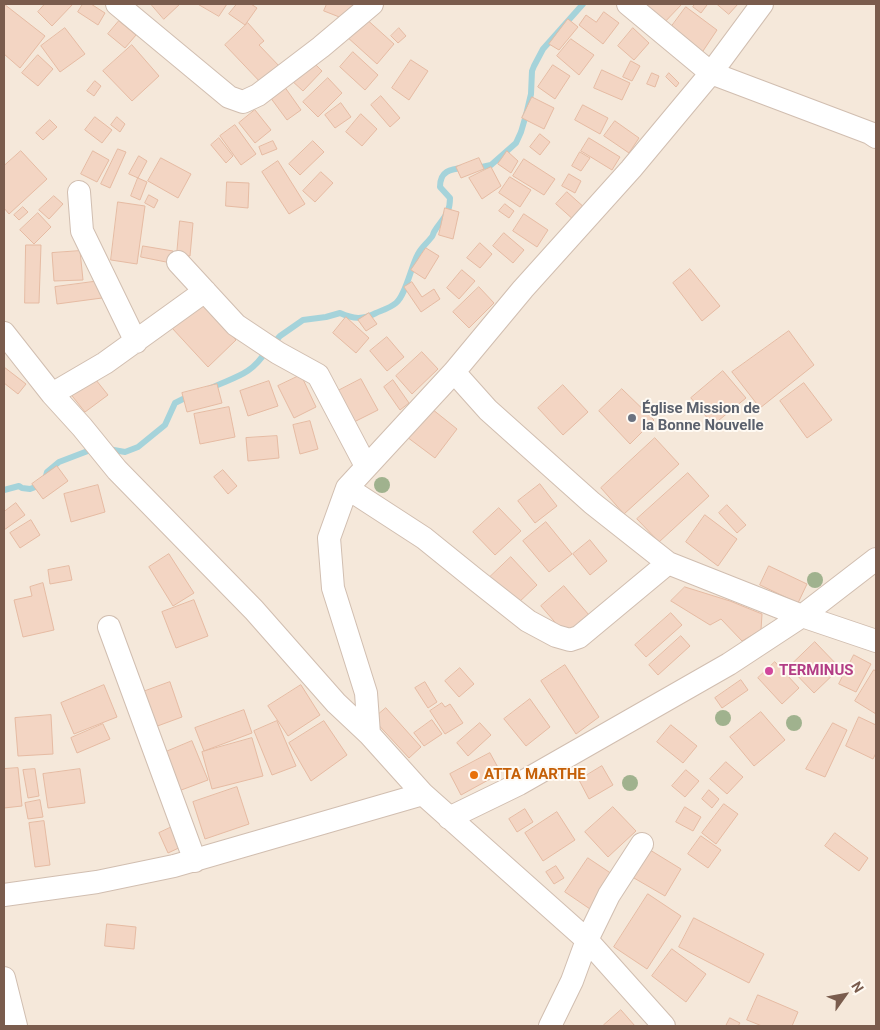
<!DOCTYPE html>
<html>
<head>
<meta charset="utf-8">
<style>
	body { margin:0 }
	#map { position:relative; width:880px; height:1030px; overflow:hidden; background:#fdf6ec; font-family:Roboto,sans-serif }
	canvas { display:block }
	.frame { position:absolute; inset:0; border:5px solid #7a5c4d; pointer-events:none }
	.north { position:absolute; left:820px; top:970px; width:50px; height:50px; -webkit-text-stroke:4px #fffaf3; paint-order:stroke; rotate:58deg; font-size:14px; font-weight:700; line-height:20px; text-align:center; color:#7a5c4d }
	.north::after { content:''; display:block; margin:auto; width:18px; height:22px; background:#7a5c4d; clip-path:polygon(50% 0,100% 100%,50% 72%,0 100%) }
</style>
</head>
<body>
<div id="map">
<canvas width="880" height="1030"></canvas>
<div class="frame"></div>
<div class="north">N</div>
</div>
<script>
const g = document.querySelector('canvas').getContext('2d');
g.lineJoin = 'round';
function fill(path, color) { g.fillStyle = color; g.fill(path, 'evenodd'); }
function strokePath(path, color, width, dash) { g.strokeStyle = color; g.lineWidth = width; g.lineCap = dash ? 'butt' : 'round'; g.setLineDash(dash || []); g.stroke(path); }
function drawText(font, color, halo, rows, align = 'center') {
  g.font = font + ' Roboto,sans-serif'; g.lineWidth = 4; g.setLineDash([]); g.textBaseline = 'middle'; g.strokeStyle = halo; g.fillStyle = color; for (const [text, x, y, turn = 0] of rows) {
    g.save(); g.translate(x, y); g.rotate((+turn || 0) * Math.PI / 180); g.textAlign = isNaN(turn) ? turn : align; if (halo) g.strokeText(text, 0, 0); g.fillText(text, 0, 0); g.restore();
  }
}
fill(new Path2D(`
	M4 4H876V1026H4Z`), '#f5e8da');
strokePath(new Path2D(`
	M477 168 491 165 516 143 521 132 526 115 531 94 532 71 534 66 543 49 583 4
	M273 344 280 336 303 320 326 317 340 313C353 319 363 320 376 313 383 310 390 308 396 303 406 295 411 266 418 254 421 248 426 244 430 239 434 235 432 236 434 232 442 218 450 216 450 198L440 187C440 171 450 169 464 168
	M209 389C233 377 251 376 266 351
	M108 449 125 452 138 447 165 425 175 403 191 395
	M4 490 19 486 22 488 30 489 38 486 45 480 47 472 59 462 93 449`), '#a5d3da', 6);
const building = new Path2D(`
	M4 4 45 36 20 68 4 54Z
	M45 4H73L52 26 38 12Z
	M83 4H91L105 13 98 25 78 12Z
	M151 4H180L164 19Z
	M198 4H227L219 16Z
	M237 4H251L257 8 245 25 229 14Z
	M327 4H354L347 20 324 11Z
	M647 4H682L661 26 642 9Z
	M695 4H706L707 5 701 13 693 7Z
	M717 4H738L729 14Z
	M686 7 717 30 699 57 666 34Z
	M604 12 619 23 603 44 579 25 586 15 596 22Z
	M363 16 394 44 377 64 346 36Z
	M568 19 578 27 559 50 549 44Z
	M119 21 136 35 125 48 108 34Z
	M248 23 264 41 259 45 281 68 263 85 225 45Z
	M65 28 85 54 60 72 41 46Z
	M399 28 406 36 398 43 391 36Z
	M633 28 649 43 634 60 618 46Z
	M571 39 594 55 579 75 557 56Z
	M132 45 159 76 132 101 103 71Z
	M353 52 378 75 365 90 340 67Z
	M38 55 53 69 38 86 22 73Z
	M310 59 322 71 303 91 290 79Z
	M411 60 428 71 409 100 392 88Z
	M631 61 640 66 632 81 623 77Z
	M553 65 570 76 555 99 538 87Z
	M602 70 630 83 622 100 594 88Z
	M652 73 659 76 655 87 647 84Z
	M669 73 679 83 676 87 666 77Z
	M328 78 342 93 318 117 303 102Z
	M95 81 101 86 94 96 87 91Z
	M284 86 301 110 287 120 270 97Z
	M381 96 400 118 390 127 371 105Z
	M532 97 554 108 544 129 522 118Z
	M341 103 351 117 335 128 325 115Z
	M583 105 608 118 600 134 575 120Z
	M255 110 271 130 255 143 239 123Z
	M361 114 377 129 362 146 346 132Z
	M95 117 112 130 102 143 85 130Z
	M117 117 125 124 120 132 111 125Z
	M50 120 57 127 43 140 36 133Z
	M615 121 639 138 629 153 604 136Z
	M235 125 256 154 241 165 220 136Z
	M540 134 550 142 540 155 530 147Z
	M219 138 233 156 226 163 211 145Z
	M589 138 620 157 612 170 581 151Z
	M273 141 277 149 262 155 259 147Z
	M313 141 324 152 300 175 289 164Z
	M118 149 126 152 110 188 101 184Z
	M21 151 47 179 9 214 4 208V166Z
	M93 151 109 160 97 182 81 174Z
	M507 151 518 161 511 173 498 164Z
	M580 152 590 158 581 171 572 166Z
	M139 156 147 161 138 178 129 174Z
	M161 158 191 174 178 198 148 181Z
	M479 158 484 169 461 178 456 167Z
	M524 159 555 179 544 195 513 176Z
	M278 161 305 204 289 214 262 172Z
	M491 167 501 186 482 199 469 178Z
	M321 172 333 183 315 202 303 191Z
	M569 174 581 181 575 193 562 186Z
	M510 177 531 190 520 207 499 193Z
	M138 178 147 182 140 200 131 196Z
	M227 182 249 183 248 208 226 206Z
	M567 192 586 209 575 221 556 204Z
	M149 195 158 200 154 208 145 203Z
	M54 196 63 204 49 219 39 210Z
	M118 202 145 206 137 264 111 260Z
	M505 204 514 211 509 218 499 211Z
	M23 207 28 212 19 220 14 215Z
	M445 208 459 212 453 239 439 235Z
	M38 213 51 227 34 244 20 230Z
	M524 214 548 230 537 247 513 231Z
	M180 221 193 223 190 256 177 255Z
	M504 233 524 250 513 263 493 246Z
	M480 243 492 254 480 268 467 258Z
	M26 245H41L39 303H25Z
	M143 246 173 251 171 263 141 257Z
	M426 248 439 256 425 279 411 270Z
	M80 251 83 280 54 281 52 253Z
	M690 269 720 306 702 321 673 283Z
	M462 270 475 281 459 299 447 288Z
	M100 281 102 298 57 304 55 287Z
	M412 282 422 297 434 289 440 299 421 312 404 287Z
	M479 287 494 303 469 328 453 312Z
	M201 301 236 340 208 367 172 328Z
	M369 313 377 324 366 331 358 320Z
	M346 317 369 338 356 353 333 333Z
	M789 331 814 365 760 408 732 372Z
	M387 337 404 357 387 371 370 351Z
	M422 352 438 369 412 394 396 376Z
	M4 367 26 384 18 394 4 383Z
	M723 371 746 398 713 425 691 398Z
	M92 375 108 395 85 412 69 392Z
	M301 375 316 407 294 418 278 386Z
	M361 379 378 410 350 424 334 393Z
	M393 380 409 403 400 410 384 387Z
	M269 381 278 406 248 416 240 391Z
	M804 383 832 420 807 438 780 401Z
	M217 384 222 403 187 412 182 393Z
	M563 385 588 412 563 435 538 408Z
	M622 389 654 420 630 444 599 411Z
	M229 407 235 437 200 444 194 414Z
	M432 409 457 429 435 458 407 437Z
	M310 421 318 449 300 454 293 425Z
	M277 436 279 458 248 461 246 438Z
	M655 438 679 464 624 514 601 488Z
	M57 466 68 481 43 499 32 484Z
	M223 470 237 486 228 494 214 477Z
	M688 473 709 496 659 542 637 519Z
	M540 484 557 506 535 523 518 501Z
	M98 485 105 512 71 522 64 494Z
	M16 503 25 515 4 530V512Z
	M727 505 746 525 737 533 719 513Z
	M499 508 521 531 495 555 473 532Z
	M705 515 737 539 718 566 686 542Z
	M31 520 40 535 20 548 10 533Z
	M546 522 572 554 549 572 523 541Z
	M590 540 607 561 590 575 573 554Z
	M169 554 194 593 173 606 149 567Z
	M511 557 537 585 516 605 490 577Z
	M69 566 72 580 50 584 48 570Z
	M769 566 807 584 798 603 760 585Z
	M43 583 54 630 23 637 14 600 32 596 30 587Z
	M564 586 589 615 566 635 541 606Z
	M685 587 730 601 762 614 761 630 742 641 721 619 710 625 671 601Z
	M194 600 208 636 176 648 162 612Z
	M671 613 682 625 646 657 635 645Z
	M681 636 690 646 658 675 649 665Z
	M815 642 840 668 814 693 789 667Z
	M854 655 871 664 856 692 839 684Z
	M775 662 799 688 782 704 758 678Z
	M565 665 599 717 576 734 541 681Z
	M460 668 474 684 459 697 445 681Z
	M874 670 876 671V714L855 701Z
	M741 680 748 690 722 708 715 698Z
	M170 682 182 717 152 728 140 693Z
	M425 682 437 702 428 708 415 688Z
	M104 685 117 717 74 734 61 703Z
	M301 685 320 715 288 736 268 706Z
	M530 699 550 727 526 746 504 719Z
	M442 703 445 707 450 704 463 723 445 734 430 711Z
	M386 708 421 747 409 758 373 719Z
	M244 710 252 733 204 751 195 728Z
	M761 712 785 740 754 766 730 737Z
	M51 715 53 754 18 756 15 718Z
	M859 717 876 725V753L873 759 846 746Z
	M432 720 442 734 424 746 414 733Z
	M277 721 296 766 272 775 254 731Z
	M324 721 347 755 311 781 289 743Z
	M480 723 491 735 468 756 457 743Z
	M833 723 847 730 825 777 806 769Z
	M103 724 110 739 77 753 71 738Z
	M671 725 697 746 683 763 657 742Z
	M252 738 263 776 212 789 202 752Z
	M192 741 208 780 176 792 161 754Z
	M490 753 501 773 461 795 450 774Z
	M726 762 743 777 727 794 710 779Z
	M602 766 613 785 589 799 579 780Z
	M18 768 22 806 4 808V769Z
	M35 769 39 796 28 798 23 770Z
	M80 769 85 803 48 808 43 774Z
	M686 770 699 781 685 797 672 786Z
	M237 787 249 824 205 839 193 802Z
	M709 790 719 799 712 808 702 799Z
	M40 800 43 817 28 819 25 803Z
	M724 804 738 814 716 844 702 833Z
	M613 807 636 831 608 857 585 832Z
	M685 807 701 817 693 831 676 822Z
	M525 809 533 822 517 832 509 819Z
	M557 812 575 840 543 861 525 833Z
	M44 821 50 865 35 867 29 823Z
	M174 826 183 846 168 853 159 833Z
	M835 833 868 858 859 871 825 846Z
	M701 836 721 850 708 868 688 854Z
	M650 850 681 869 665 896 634 878Z
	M588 858 612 874 590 909 565 892Z
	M556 866 564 878 554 884 546 872Z
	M648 894 681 916 647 969 614 947Z
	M694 918 764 954 749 983 679 947Z
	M107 924 136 927 134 949 105 946Z
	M672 949 706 974 686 1002 652 976Z
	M758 995 798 1012 792 1026H762L747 1020Z
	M621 1010 635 1026H605L604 1025Z
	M730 1018 740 1023 738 1026H726Z`);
fill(building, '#f3d5c3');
strokePath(building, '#e6bba3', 1);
const street = new Path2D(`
	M117 4 229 97 243 102 258 95 321 47 372 4
	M628 4 711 73 870 133 876 137
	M79 192 82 231 136 342
	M178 262 236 325 278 353 318 375 366 466
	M4 333 52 394 82 427 117 470 254 610 336 703 369 734 423 794 587 940 664 1026
	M454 372 488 410 592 503 668 563 802 616 876 641
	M52 394 105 363 205 291
	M347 488 424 538 476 580 528 621 556 636 570 640 579 637 668 563
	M109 627 195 861
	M369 734 366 693 333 588 329 538 347 488 454 372 523 289 631 169 711 73 762 4
	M449 818 519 784 729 664 802 616 876 559
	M4 895 97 882 174 866 423 794
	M4 978 16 1026
	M550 1026 572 981 587 940 609 895 642 844`);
strokePath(street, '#d1beb0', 24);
strokePath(street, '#fff', 22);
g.fillStyle = '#a0b28e';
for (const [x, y] of [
	[382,485],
	[815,580],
	[723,718],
	[794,723],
	[630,783]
]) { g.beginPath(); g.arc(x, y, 8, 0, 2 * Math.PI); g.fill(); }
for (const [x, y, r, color] of [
	[632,418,5,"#6b7280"],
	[769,671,5,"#d1479c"],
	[474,775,5,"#e8710a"]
]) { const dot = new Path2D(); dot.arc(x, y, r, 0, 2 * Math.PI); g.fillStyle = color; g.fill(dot); strokePath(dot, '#fffaf3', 2); }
drawText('bold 15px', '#5b616d', '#fffaf3', [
	["Église Mission de",642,409],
	["la Bonne Nouvelle",642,426]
], 'left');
drawText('bold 15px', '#b23c85', '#fffaf3', [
	["TERMINUS",779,671]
], 'left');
drawText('bold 15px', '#c56008', '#fffaf3', [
	["ATTA MARTHE",484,775]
], 'left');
</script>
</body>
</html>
